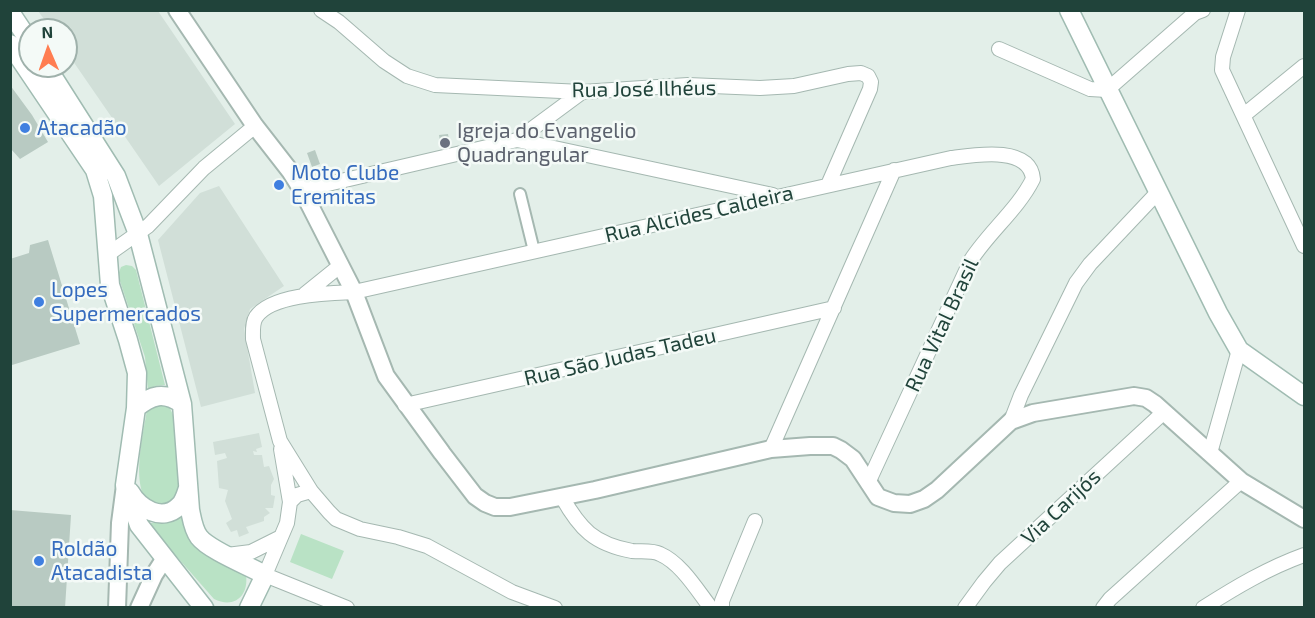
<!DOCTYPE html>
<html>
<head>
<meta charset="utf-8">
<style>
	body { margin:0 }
	#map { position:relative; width:1315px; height:618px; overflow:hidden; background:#e3efe9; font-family:"Exo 2",sans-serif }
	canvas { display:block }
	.frame { position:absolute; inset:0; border:12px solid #20433a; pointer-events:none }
	.north { position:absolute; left:18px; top:18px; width:60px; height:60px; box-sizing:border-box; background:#f4faf7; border:2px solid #9fb1ab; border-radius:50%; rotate:358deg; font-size:16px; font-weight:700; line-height:24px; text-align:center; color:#20433a }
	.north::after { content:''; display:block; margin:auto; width:21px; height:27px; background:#ff7d51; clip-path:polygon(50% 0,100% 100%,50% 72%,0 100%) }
</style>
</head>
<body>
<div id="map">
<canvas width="1315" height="618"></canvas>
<div class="frame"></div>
<div class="north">N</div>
</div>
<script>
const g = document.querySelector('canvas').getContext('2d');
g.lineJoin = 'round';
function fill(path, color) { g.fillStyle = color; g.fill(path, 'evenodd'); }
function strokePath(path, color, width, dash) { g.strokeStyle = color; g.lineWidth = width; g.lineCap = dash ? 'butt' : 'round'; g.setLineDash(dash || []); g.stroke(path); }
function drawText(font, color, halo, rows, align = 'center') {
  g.font = font + ' "Exo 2",sans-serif'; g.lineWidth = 5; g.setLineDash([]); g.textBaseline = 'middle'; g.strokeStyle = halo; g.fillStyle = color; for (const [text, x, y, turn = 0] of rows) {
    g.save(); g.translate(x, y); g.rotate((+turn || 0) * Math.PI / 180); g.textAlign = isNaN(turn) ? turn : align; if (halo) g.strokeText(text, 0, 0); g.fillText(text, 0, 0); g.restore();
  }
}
fill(new Path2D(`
	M38 11H158L235 124 159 186 66 51V30H52Z
	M219 186 284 286 250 309 244 329 255 393 201 407 158 240 200 193Z
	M259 433 262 447 256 449 257 452 253 451 254 455H262L264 467 269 466 274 479 271 485V495L275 496 273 508H265L270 513 264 517V521L246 527 249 533 239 537 237 530 231 532 226 523 232 519 225 501 228 490 219 488 217 461 227 458 225 453 215 455 213 442Z`), '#d1dfd8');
fill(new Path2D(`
	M126 265 132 266 136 270 165 385 155 386 148 390 145 357 118 275 121 267Z
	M158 404 169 406 173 415 179 489C175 498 169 505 158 505 126 503 144 430 147 410Z
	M182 516 199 548 210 558 220 560 246 575C249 596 234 609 214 599L163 541 150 523H162Z
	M301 534 344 551 332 579 290 562Z`), '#b9e2c5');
fill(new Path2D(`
	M10 85 32 115 48 142 20 159 10 148Z
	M448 134 450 146 441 148 439 135Z
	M315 150 320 164 312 167 307 153Z
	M48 240 80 344 12 365 10 259 29 253 30 245Z
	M10 510 71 515 65 608H10Z`), '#b8cac2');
const pedestrian = new Path2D(`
	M520 194 534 251`);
const minor = new Path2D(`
	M321 10 339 22 384 61 407 76 435 85 582 92 688 85 760 88 794 86 848 74 861 73 868 76 871 82 870 89 828 185
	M1238 10 1223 57 1222 70 1304 246
	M999 49 1090 89 1107 90 1195 13 1203 10
	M1244 115 1304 66
	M517 140 582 92
	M302 190 517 140 773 195
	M107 255 148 226 204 168 255 126
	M305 294 341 265
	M405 405 834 308
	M1011 421 1021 395 1076 283 1090 264 1158 192
	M281 449 290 502
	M771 449 894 170
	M1210 453 1239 350
	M311 491 297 495 290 502 287 523 265 575 347 608
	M562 497C580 529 594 544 632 551 641 552 652 550 660 554 681 563 697 590 711 608
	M227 555 251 552 281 537
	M555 608 512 592 427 546 398 537 360 529 336 519 329 512 311 491 280 441 253 339C253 332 252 323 256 317 271 294 330 293 354 292L951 158C974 155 1030 145 1033 179 1018 209 989 232 971 260L868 483
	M722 608V601L755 521
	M965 608 984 582 1000 563 1164 412
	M1103 608 1110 599 1241 481
	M1203 608C1236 587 1268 568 1304 555`);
const tertiary = new Path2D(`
	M177 10 255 126 290 171 302 190 354 292 386 376 442 453 475 496 485 503 495 507H510L595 490 771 449 810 446H833L841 450 853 459 878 497 894 503 910 504 924 499 937 490 1011 421 1033 413 1134 396 1146 398 1155 404 1241 481 1304 519
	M117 608 120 523 125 485
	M139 608 154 575 165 558`);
const secondary = new Path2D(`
	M1069 10 1218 313 1239 350 1304 396
	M10 12 30 42
	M10 44 95 170 103 196 110 285 128 340 137 373 136 408 125 485 139 525 204 608
	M46 66 116 176 138 234 182 404 190 510C192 519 193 529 199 537 209 550 249 566 265 575L249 608
	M136 408C151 395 164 391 182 404
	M130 492C139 508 162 523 179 506 184 502 186 494 188 488`);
strokePath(pedestrian, '#a5b8b1', 14);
strokePath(minor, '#a5b8b1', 16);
strokePath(tertiary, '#a5b8b1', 20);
strokePath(secondary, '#a0bcb2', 21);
strokePath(pedestrian, '#fff', 10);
strokePath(minor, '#fff', 14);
strokePath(tertiary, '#fff', 16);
strokePath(secondary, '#fff', 18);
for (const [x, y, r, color] of [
	[25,128,6,"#3f7fe0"],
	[445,143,6,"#6b7280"],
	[279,185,6,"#3f7fe0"],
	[39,302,6,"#3f7fe0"],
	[39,561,6,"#3f7fe0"]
]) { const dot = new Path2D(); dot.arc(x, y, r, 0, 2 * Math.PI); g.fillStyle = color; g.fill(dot); strokePath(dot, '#f4faf7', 2); }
drawText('21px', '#20433a', '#f4faf7', [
	["Rua José Ilhéus",644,89,-1],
	["Rua Alcides Caldeira",699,214,-13],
	["Rua Vital Brasil",942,325,-65],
	["Rua São Judas Tadeu",620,357,-13],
	["Via Carijós",1061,507,-43]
]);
drawText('21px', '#366cbe', '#f4faf7', [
	["Atacadão",37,128],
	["Moto Clube",291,173],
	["Eremitas",291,197],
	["Lopes",51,290],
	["Supermercados",51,314],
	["Roldão",51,549],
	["Atacadista",51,573]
], 'left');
drawText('21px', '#5b616d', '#f4faf7', [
	["Igreja do Evangelio",457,131],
	["Quadrangular",457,155]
], 'left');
</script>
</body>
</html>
